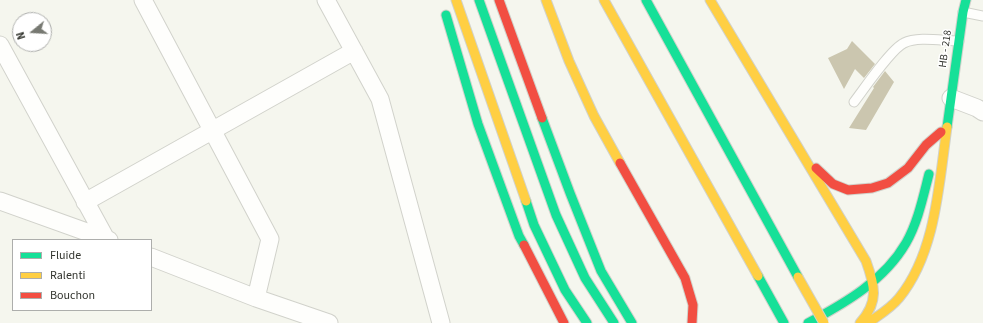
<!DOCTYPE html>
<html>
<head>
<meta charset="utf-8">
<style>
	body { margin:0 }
	#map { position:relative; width:983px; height:323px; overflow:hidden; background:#f5f6ee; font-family:"Source Sans 3",sans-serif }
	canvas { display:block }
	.legend { position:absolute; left:12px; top:239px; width:140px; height:72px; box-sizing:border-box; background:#fff; border:1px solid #adaeac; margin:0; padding:5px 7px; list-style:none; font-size:12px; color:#33352f }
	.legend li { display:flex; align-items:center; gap:8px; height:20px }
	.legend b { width:20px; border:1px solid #adaeac }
	.north { position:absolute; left:12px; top:12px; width:40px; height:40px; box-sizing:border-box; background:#fff; border:1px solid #adaeac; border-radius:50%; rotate:252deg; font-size:11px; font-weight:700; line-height:16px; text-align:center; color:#33352f }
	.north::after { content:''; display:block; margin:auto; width:14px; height:18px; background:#777972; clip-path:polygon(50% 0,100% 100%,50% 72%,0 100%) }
</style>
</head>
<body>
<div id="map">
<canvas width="983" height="323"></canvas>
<ul class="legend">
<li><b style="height:5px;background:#16e098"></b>Fluide</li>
<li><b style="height:5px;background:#ffcf43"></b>Ralenti</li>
<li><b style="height:5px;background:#f24e42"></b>Bouchon</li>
</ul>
<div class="north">N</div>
</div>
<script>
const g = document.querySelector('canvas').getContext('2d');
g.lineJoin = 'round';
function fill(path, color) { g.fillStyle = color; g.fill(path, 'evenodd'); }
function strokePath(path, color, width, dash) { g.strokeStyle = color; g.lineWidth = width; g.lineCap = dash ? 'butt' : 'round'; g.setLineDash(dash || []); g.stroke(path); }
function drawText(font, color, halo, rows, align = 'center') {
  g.font = font + ' "Source Sans 3",sans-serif'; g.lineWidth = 3; g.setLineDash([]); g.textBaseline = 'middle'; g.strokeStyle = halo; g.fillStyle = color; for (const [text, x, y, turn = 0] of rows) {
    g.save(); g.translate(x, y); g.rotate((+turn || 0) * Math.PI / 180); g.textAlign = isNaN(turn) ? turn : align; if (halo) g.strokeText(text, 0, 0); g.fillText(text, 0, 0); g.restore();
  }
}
fill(new Path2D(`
	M852 41 875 64 864 78 855 69 844 89 828 58 847 49Z
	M885 71 894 82 866 130 849 128 874 88 873 87Z`), '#cbc6af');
const lane = new Path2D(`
	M963 12 983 16
	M854 102C864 89 891 49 904 43 918 36 943 41 959 41`);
const street = new Path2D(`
	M143 0 270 239 256 298
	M326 0 380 99 441 323
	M0 45 106 239
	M951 98 977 108 983 112
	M0 201 109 240
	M85 202 354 51
	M151 257 256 298 329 323`);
const fast = new Path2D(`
	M479 0 556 215 585 278 614 323
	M646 0 798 277
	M446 15 478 124 519 236 524 245
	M542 118 570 193 601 271 632 323
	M947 127 963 12 966 0
	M526 201 534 225 565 290 587 323
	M758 276 784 323
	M808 323C845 303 884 281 906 243 918 222 923 197 929 174`);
const slow = new Path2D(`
	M456 0 526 201
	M546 0 569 61 594 116 620 163
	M604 0 758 276
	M710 0 866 261C875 286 879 302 860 323
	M868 323C879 315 890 309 899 298 936 253 939 183 947 127`);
const jam = new Path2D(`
	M499 0 542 118
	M620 163 685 278 693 305 692 323
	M816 168 833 184 848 190 872 188 888 183 908 168 926 145 941 132
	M524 245 564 323`);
strokePath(lane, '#d1d2cb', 11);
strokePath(street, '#d1d2cb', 19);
strokePath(fast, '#d1d2cb', 11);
strokePath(slow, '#d1d2cb', 11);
strokePath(jam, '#d1d2cb', 11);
strokePath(lane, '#fefefc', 9);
strokePath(street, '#fefefc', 17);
strokePath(fast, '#16e098', 9);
strokePath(slow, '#ffcf43', 9);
strokePath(jam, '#f24e42', 9);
const slowBridge = new Path2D(`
	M798 277 824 323`);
strokePath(slowBridge, '#d1d2cb', 11, []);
strokePath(slowBridge, '#ffcf43', 9);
drawText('11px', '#33352f', '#fff', [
	["HB - 218",946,49,-82]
]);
</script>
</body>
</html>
